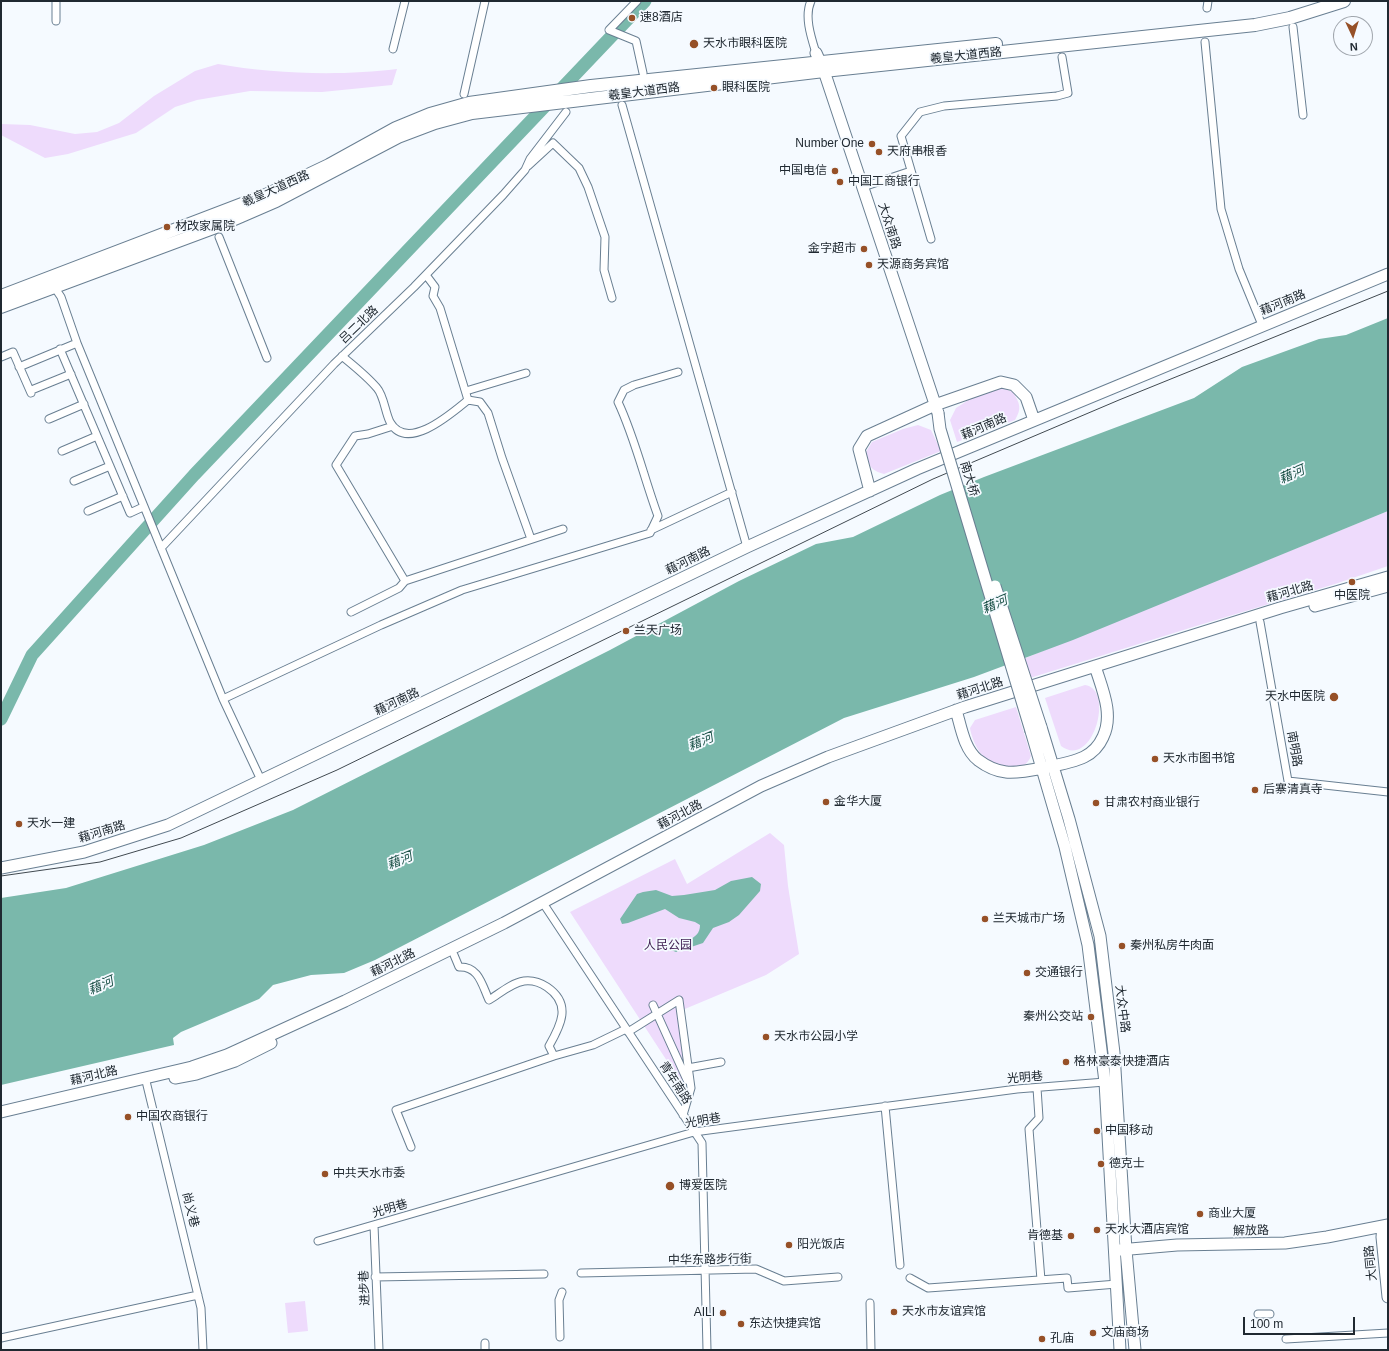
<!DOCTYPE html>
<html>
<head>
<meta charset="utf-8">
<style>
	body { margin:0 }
	#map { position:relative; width:1389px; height:1351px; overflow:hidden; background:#f5faff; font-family:Arial,sans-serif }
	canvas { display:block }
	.frame { position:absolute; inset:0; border:2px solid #202931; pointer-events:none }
	.north { position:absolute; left:1333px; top:16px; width:40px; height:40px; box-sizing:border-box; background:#f5faff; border:1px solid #a0a6ad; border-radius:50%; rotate:176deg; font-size:11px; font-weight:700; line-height:16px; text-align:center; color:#202931 }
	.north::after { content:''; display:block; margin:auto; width:14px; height:18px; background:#965027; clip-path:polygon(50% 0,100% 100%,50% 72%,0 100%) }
	.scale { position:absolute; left:1243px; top:1317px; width:112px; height:18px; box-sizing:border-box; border:2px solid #202931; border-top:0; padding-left:5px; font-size:12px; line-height:14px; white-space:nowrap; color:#202931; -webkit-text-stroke:3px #f5faff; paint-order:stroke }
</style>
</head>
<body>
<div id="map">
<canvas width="1389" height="1351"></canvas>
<div class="frame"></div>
<div class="north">N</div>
<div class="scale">100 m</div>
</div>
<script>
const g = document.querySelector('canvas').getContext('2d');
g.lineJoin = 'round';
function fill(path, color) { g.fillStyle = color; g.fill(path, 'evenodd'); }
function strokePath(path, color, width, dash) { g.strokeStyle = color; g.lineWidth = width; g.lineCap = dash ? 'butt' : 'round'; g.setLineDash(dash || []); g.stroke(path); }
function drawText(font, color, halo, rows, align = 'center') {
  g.font = font + ' Arial,"Noto Sans SC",sans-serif'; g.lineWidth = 3.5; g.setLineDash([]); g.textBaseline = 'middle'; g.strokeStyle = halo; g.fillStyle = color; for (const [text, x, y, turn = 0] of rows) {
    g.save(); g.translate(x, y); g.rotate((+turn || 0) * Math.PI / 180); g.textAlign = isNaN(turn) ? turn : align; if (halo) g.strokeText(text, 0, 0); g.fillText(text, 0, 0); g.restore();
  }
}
fill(new Path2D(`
	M218 64C272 74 342 76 397 69L392 85 322 92 250 91 197 100 175 107 136 133 68 154 45 158 1 135V124L30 125 75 134 97 132 119 123 154 96 195 71Z
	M1002 388 1013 392C1020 404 1022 408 1015 420L957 442 950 420 956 408 970 399Z
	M918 425 931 430 941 451 884 474C870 470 869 466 866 452L872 442 903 429Z
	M1388 511V566L1335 584 1193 627 1030 678 1023 659Z
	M1085 685C1115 689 1093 770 1061 746L1045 698Z
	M1016 707 1031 756C1023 778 988 766 979 751 975 745 971 735 970 728L975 720Z
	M770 833 784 845 788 886 799 954 766 975 680 1011 689 1084H682L570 912 675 859 687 884Z
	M305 1301 308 1331 288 1333 285 1303Z`), '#eedbfc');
fill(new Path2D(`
	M1388 318V511L1073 640 974 677 844 718 375 960 344 973 311 975 273 985 259 999 181 1032 173 1038 174 1045 1 1085V898L66 888 204 845 293 810 610 650 739 581 816 544 853 537 940 495 984 477 1194 398 1242 367 1319 339 1346 335Z
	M752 877 761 884 760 891 739 915 729 922 713 928 703 943 676 952 671 950C680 939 700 942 700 925L695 922 679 918 665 909 628 923 622 924 620 919 637 894 643 892 656 890 672 896 684 895 715 890 731 881Z`), '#7ab8ab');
strokePath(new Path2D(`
	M1 719 32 655 194 475 645 1`), '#7ab8ab', 13);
const street = new Path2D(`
	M56 1V21
	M637 1 609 30 636 41 643 73
	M811 1C804 16 811 37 816 53
	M1207 8 1208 1
	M1293 27 1303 115
	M1205 42 1221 209 1239 269 1262 325
	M393 49 405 1
	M464 94 485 1
	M622 105 747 547
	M528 166 553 143 579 168 588 187 605 237 604 270 612 298
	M863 187 911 171
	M219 237 267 358
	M931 239 901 136 920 112 944 106 1057 96 1068 93 1062 57
	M426 275 435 287 433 296 440 308 468 400 480 402 488 413 502 458 531 539
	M53 285 61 297 77 343 223 699 261 780
	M60 349 130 513 143 507
	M342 356C354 366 367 376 377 388 384 396 385 412 390 422 407 453 452 413 468 400
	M1 357 13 352 31 393
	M19 367 77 343
	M34 389 71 374
	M466 391 526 373
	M49 419 84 404
	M393 426 368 434 355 436 336 465 405 581
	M62 451 97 436
	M74 481 110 466
	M88 511 123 496
	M651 530 732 492
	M161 548 334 364 414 287 503 195 525 170 530 159 566 112
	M351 612 399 588 405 581 563 529
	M1260 622 1288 781 1388 792
	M223 699 381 625 462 590 650 533 658 516C644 478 635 438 618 402L624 390 634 385 678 372
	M543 903 702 1143 707 1350
	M653 1005 687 1080
	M628 1032 679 1000 691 1088 683 1115
	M554 1056 593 1045 626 1029
	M688 1068 721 1062
	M145 1077 201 1308 203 1350
	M1037 1088 1039 1118 1029 1129 1041 1280
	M885 1106 900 1265
	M411 1147 396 1110 554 1056 549 1046C561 1025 572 1004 547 987 541 983 532 980 524 981 511 983 499 994 489 1000 482 985 479 966 459 967L454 955
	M374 1225 379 1350
	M318 1241 694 1132 1017 1089 1105 1082
	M581 1273 756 1269 784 1281 838 1277
	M375 1277 544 1274
	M910 1278 928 1288 1067 1278 1068 1288 1117 1284
	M870 1303 871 1350
	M1258 1314H1270
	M560 1337 559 1300 562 1292
	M1 1338 198 1295
	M1286 1339 1388 1333
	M485 1343V1350`);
const secondary = new Path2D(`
	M816 53 824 71 938 413
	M870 491 859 449 867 436 935 405 1001 382 1014 385 1026 397 1034 420
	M1315 606 1388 586
	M956 710C961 727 964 749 978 760 986 766 996 771 1006 772 1019 774 1072 763 1084 757 1092 753 1099 746 1103 737 1114 714 1102 689 1095 666
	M1041 727 1069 819 1100 936 1114 1053 1126 1250 1135 1350
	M1031 731 1065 847 1088 945 1105 1082 1120 1350
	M1 868 84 852 168 825 747 547 917 469 1388 274
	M175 1078 196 1074 235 1061 271 1043
	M1 1112 192 1067 227 1055 345 1001 504 923 761 786 828 757 965 707 1280 608 1388 577
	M1383 1226 1382 1237 1388 1297
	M1119 1250 1177 1245 1285 1243 1327 1237 1388 1225`);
const primary = new Path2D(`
	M1 296 268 194 329 165 396 128 430 114 469 103 591 86 996 44
	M1 307 216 227 276 201 398 137 435 123 472 113 824 71 1255 25 1290 18 1344 1`);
strokePath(street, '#697f92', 9);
strokePath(secondary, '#697f92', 13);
strokePath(primary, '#697f92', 14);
strokePath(street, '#fff', 7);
strokePath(secondary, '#fff', 11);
strokePath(primary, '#fff', 12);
strokePath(new Path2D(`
	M1 876 100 862 181 838 337 770 933 479 1119 400 1388 291`), '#404950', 1);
const secondaryBridge = new Path2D(`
	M938 413 940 429 1031 731
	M995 586 1041 727`);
strokePath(secondaryBridge, '#697f92', 13, []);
strokePath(secondaryBridge, '#fff', 11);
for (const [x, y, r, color] of [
	[632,18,4,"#965027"],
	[694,44,5,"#965027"],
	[714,88,4,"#965027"],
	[872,144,4,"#965027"],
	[879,152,4,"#965027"],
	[835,171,4,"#965027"],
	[840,182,4,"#965027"],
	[167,227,4,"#965027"],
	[864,249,4,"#965027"],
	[869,265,4,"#965027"],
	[1352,582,4,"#965027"],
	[626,631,4,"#965027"],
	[1334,697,5,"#965027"],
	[1155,759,4,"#965027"],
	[1255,790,4,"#965027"],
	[826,802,4,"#965027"],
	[1096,803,4,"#965027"],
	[19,824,4,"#965027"],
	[985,919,4,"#965027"],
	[1122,946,4,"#965027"],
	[1027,973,4,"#965027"],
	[1091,1017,4,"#965027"],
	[766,1037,4,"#965027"],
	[1066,1062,4,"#965027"],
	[128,1117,4,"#965027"],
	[1097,1131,4,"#965027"],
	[1101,1164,4,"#965027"],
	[325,1174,4,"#965027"],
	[670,1186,5,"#965027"],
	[1200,1214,4,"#965027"],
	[1097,1230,4,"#965027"],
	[1071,1236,4,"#965027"],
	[789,1245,4,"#965027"],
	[894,1312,4,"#965027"],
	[723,1313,4,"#965027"],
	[741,1324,4,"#965027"],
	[1093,1333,4,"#965027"],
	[1042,1339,4,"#965027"]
]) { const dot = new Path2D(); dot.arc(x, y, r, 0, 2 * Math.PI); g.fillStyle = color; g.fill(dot); strokePath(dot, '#f5faff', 1.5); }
drawText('12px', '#202931', '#f5faff', [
	["速8酒店",640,18],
	["天水市眼科医院",703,44],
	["眼科医院",722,88],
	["Number One",864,144,"right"],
	["天府串根香",887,152],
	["中国电信",827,171,"right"],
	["中国工商银行",848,182],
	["材改家属院",175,227],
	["金字超市",856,249,"right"],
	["天源商务宾馆",877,265],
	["中医院",1352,596,"center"],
	["兰天广场",634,631],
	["天水中医院",1325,697,"right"],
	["天水市图书馆",1163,759],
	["后寨清真寺",1263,790],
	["金华大厦",834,802],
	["甘肃农村商业银行",1104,803],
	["天水一建",27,824],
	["兰天城市广场",993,919],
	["秦州私房牛肉面",1130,946],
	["交通银行",1035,973],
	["秦州公交站",1083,1017,"right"],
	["天水市公园小学",774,1037],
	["格林豪泰快捷酒店",1074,1062],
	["中国农商银行",136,1117],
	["中国移动",1105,1131],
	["德克士",1109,1164],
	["中共天水市委",333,1174],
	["博爱医院",679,1186],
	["商业大厦",1208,1214],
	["天水大酒店宾馆",1105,1230],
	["肯德基",1063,1236,"right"],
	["阳光饭店",797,1245],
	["天水市友谊宾馆",902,1312],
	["AILI",715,1313,"right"],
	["东达快捷宾馆",749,1324],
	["文庙商场",1101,1333],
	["孔庙",1050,1339]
], 'left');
drawText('12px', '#202931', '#f5faff', [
	["羲皇大道西路",966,56,-6],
	["羲皇大道西路",644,92,-7],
	["羲皇大道西路",276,189,-24],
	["大众南路",889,226,72],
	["藉河南路",1283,303,-22],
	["吕二北路",359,325,-44],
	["藉河南路",984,427,-23],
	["南大桥",969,479,73],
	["藉河南路",688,561,-26],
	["藉河北路",1290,592,-16],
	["藉河北路",980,689,-18],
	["藉河南路",397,702,-25],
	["南明路",1294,749,80],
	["藉河北路",680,815,-28],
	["藉河南路",102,832,-17],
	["藉河北路",393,963,-26],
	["大众中路",1122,1009,83],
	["藉河北路",94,1076,-13],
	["光明巷",1025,1078,-5],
	["青年南路",675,1083,57],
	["光明巷",703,1121,-10],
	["光明巷",390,1209,-16],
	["尚义巷",190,1210,76],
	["解放路",1251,1231,-1],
	["中华东路步行街",710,1260,-1],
	["大同路",1371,1263,-96],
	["进步巷",365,1288,-92]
]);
drawText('12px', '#3b1a4f', '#f5faff', [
	["人民公园",668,946]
]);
drawText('italic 13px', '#1d5249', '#f5faff', [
	["藉河",1292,475,-24],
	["藉河",995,605,-24],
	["藉河",701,742,-22],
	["藉河",400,861,-22],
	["藉河",101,986,-23]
]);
</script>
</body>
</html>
